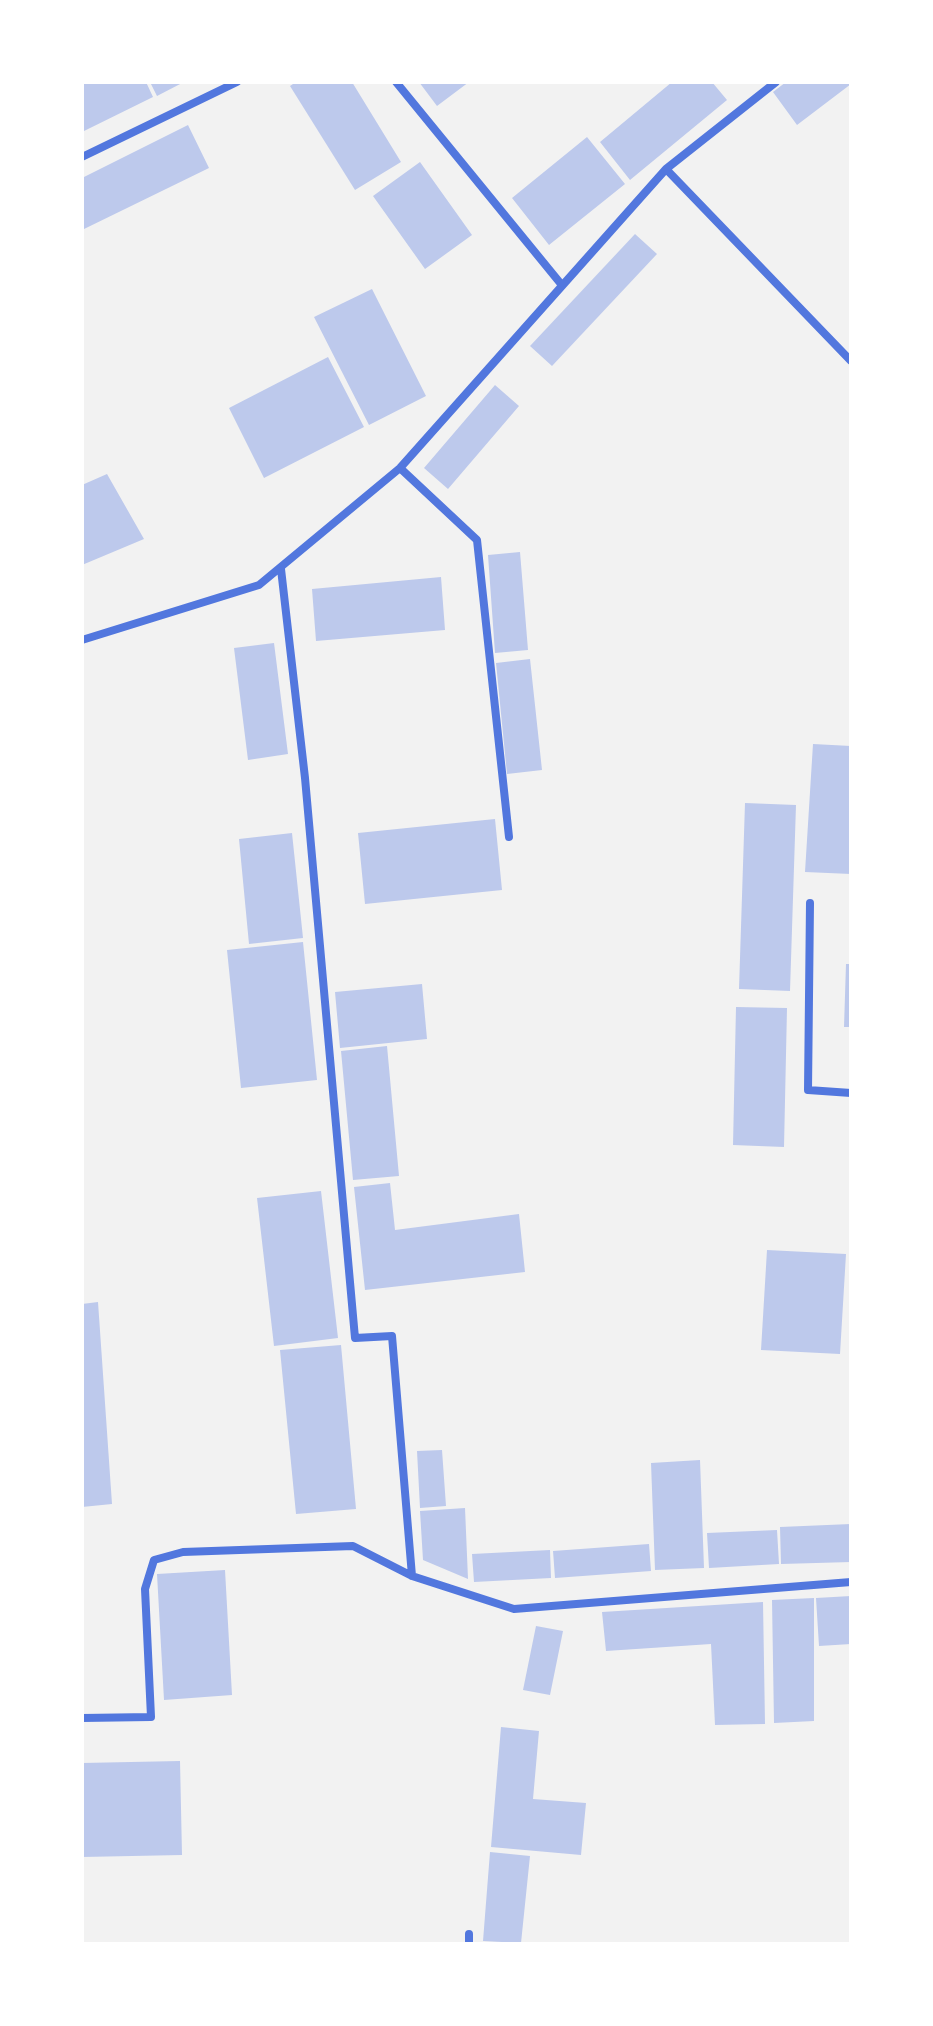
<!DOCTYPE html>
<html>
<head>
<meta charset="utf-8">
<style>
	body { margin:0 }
	#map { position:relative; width:933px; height:2026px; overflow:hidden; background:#f2f2f2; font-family:"Zilla Slab",serif }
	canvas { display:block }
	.frame { position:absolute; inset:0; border:84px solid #fff; pointer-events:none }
</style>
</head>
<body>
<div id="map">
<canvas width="933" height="2026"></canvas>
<div class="frame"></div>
</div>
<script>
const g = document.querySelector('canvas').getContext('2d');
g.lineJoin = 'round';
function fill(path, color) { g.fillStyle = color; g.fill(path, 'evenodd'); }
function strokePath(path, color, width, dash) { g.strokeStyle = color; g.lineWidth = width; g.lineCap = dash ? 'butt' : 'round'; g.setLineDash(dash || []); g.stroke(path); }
fill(new Path2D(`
	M82 82H146L153 97 82 132Z
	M150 82H184L157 96Z
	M296 82H352L401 162 355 190 290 86Z
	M419 82H469L437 106Z
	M672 82H712L727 100 630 180 600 142Z
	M786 82H851V84L797 125 773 92Z
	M188 125 209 168 82 230V178Z
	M587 137 625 184 549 245 512 198Z
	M420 162 472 235 425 269 373 196Z
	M635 234 657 254 552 366 530 346Z
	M372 289 426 396 369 425 314 317Z
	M328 357 364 427 264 478 229 408Z
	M495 385 519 406 448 489 424 468Z
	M107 474 144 539 82 565V485Z
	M520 552 528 650 495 653 488 555Z
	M441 577 445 630 316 641 312 589Z
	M274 643 288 754 248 760 234 648Z
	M530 659 542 770 507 774 496 663Z
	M813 744 851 746V874L805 872Z
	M745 803 796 805 790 991 739 989Z
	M495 819 502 890 365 904 358 833Z
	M292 833 303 938 249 944 239 839Z
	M303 942 317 1080 241 1088 227 950Z
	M846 964H851V1027H844Z
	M422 984 427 1039 340 1048 335 992Z
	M736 1007 787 1008 784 1147 733 1145Z
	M387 1046 399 1176 353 1180 341 1051Z
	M390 1183 395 1230 519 1214 525 1272 365 1290 354 1187Z
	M321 1191 338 1338 274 1346 257 1198Z
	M767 1250 846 1254 840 1354 761 1350Z
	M98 1302 112 1504 82 1507V1304Z
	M341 1345 356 1509 296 1514 280 1350Z
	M442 1450 446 1506 420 1508 417 1451Z
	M700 1460 704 1568 655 1570 651 1463Z
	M465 1508 468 1579 423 1560 420 1511Z
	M851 1524V1562L781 1564 780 1527Z
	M777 1530 779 1564 709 1568 707 1533Z
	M649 1544 651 1571 555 1578 553 1551Z
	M550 1550 551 1578 474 1582 472 1554Z
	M225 1570 232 1695 164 1700 157 1574Z
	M851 1596V1644L819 1646 816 1598Z
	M814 1598V1721L774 1723 772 1600Z
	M763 1602 765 1724 715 1725 711 1644 606 1651 602 1612Z
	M536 1626 563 1631 550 1695 523 1690Z
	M501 1727 539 1731 533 1799 586 1803 581 1855 491 1847Z
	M180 1761 182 1855 82 1857V1763Z
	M490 1852 530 1856 521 1943 483 1941Z`), '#bdc9ec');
strokePath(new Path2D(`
	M396 82 561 284
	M82 157 237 82
	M666 169 851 361
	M400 468 477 540 509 837
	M281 569 305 778 355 1338 392 1336 412 1576
	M82 640 259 585 400 468 666 169 776 82
	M810 903 808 1090 851 1093
	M82 1718 151 1717 145 1589 154 1560 183 1552 353 1546 412 1576 514 1609 851 1582
	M469 1944V1934`), '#5277de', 8);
</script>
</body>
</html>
